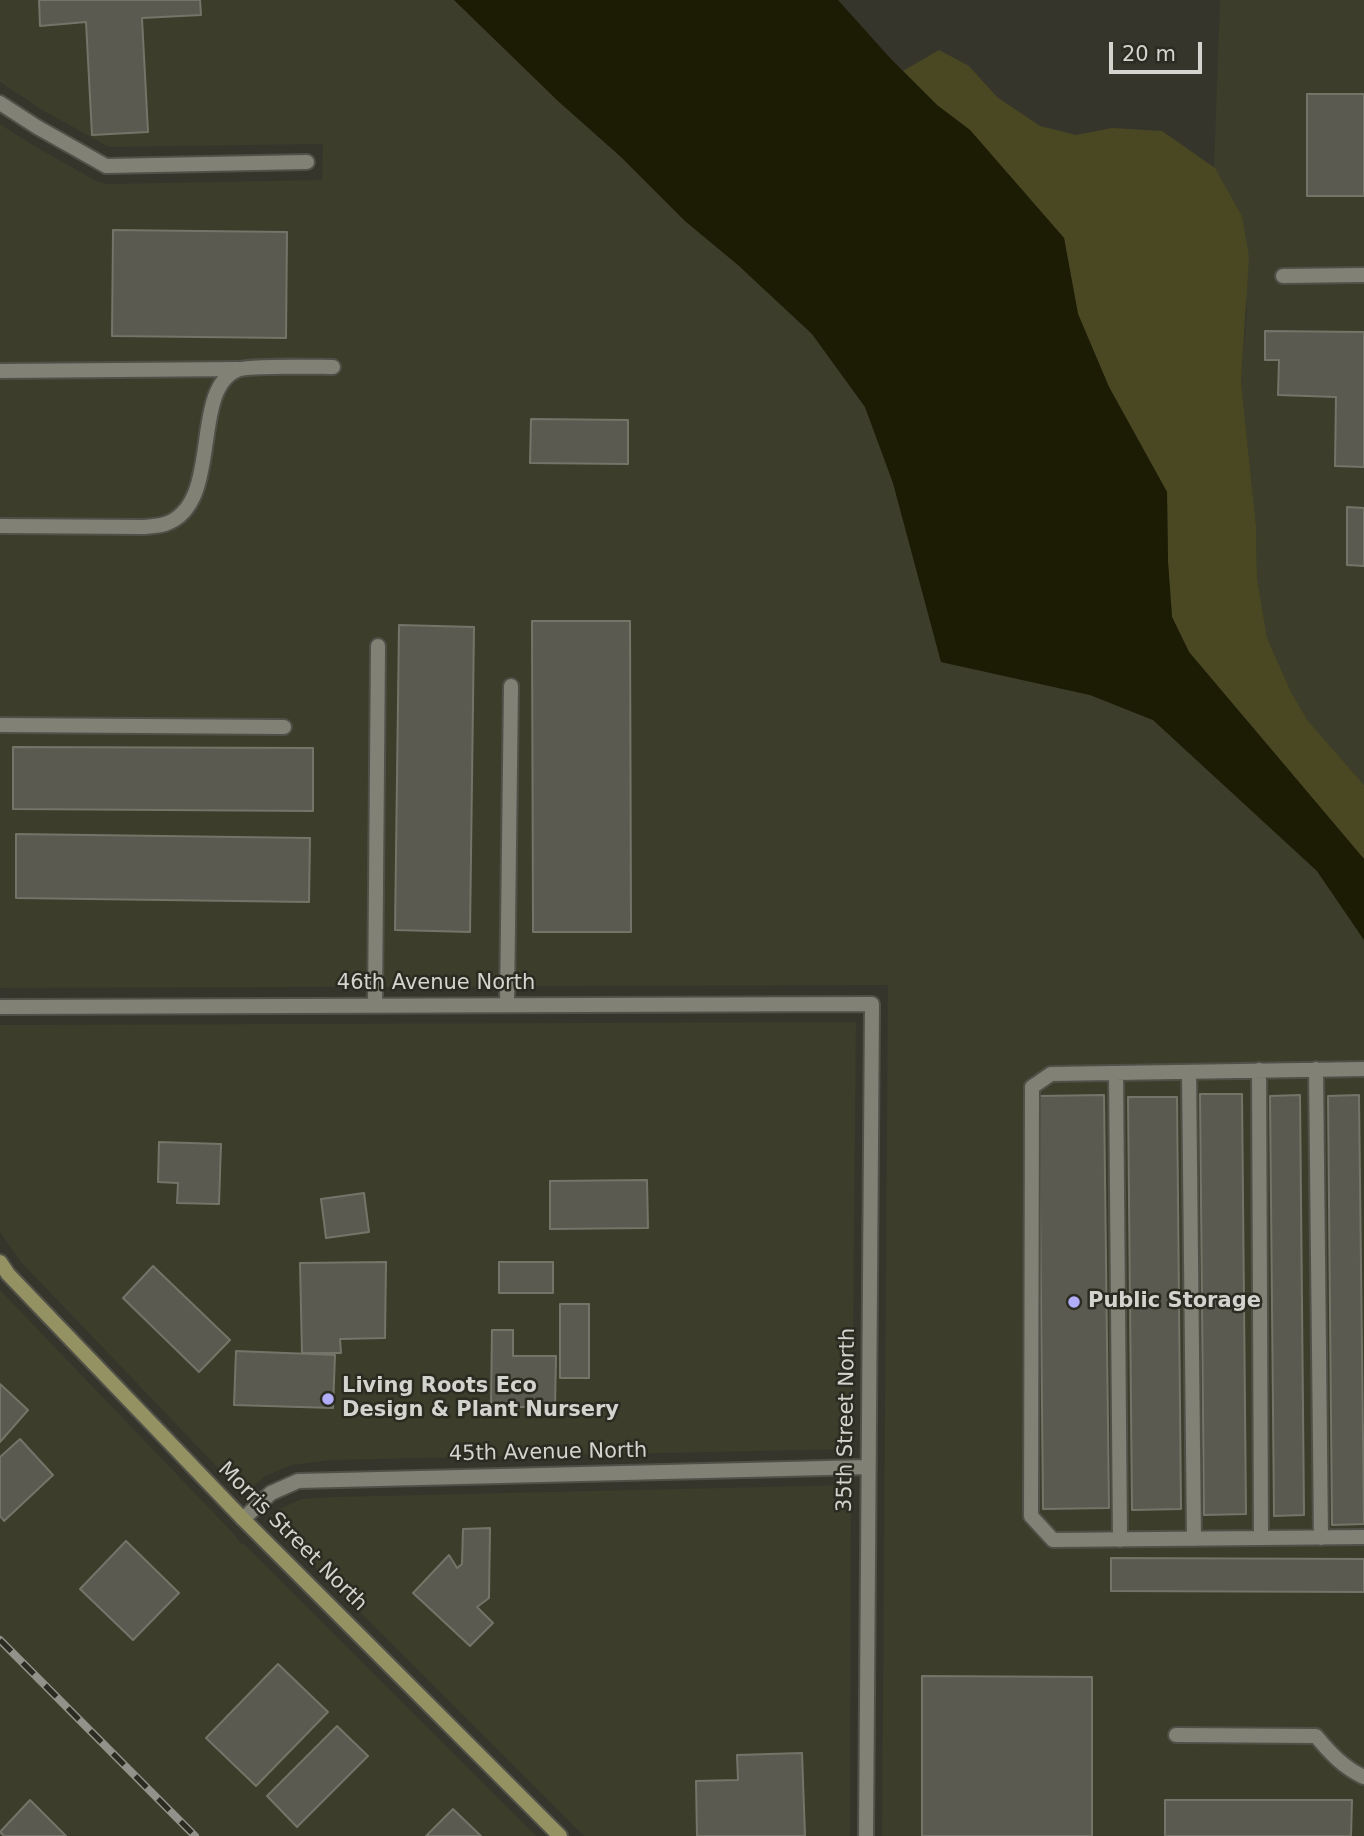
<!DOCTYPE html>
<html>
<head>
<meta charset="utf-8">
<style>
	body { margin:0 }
	#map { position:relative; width:1364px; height:1836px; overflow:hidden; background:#35352b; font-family:"DejaVu Sans",sans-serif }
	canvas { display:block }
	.scale { position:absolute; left:1109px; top:42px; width:93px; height:32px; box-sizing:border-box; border:4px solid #d4d4ce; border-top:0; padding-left:9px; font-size:21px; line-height:24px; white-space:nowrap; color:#d4d4ce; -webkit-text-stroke:5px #2b2b22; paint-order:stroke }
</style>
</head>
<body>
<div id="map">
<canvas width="1364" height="1836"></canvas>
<div class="scale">20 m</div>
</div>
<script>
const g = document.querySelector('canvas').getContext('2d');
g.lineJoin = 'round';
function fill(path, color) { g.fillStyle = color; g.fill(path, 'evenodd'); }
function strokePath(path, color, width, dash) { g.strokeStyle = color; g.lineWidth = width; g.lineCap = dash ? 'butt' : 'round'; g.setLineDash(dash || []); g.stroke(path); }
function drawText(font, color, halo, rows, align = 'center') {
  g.font = font + ' "DejaVu Sans",sans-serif'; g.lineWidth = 5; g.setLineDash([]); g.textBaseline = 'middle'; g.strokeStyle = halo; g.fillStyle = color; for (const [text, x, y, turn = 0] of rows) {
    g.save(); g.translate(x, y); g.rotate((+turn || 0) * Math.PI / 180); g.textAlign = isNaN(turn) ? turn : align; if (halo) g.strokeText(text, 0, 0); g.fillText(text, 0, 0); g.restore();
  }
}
fill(new Path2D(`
	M0 0H454L558 101 621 157 685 221 738 265 812 334 865 407 893 483 941 662 1090 695 1153 720 1317 871 1364 940V1836H882L888 985 0 988V124L29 143 98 182 106 184 322 180 323 144 109 147 44 111 0 82Z
	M1220 0H1364V785L1308 721 1291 692 1267 638 1257 578 1256 526 1241 382 1247 309 1242 216 1214 167Z
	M856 1022 852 1449 331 1460 292 1465 265 1476 244 1495 20 1261 0 1232V1025Z
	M0 1290 232 1532 241 1544 243 1543 536 1836H0Z
	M851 1485 850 1836H584L268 1520 279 1509 302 1499 333 1497Z`), '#3d3d2c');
fill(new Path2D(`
	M939 50 969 66 997 97 1040 126 1076 135 1112 128 1162 131 1215 168 1242 216 1249 257 1241 382 1256 526 1257 578 1267 638 1291 692 1308 721 1364 785V859L1189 652 1172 617 1168 563 1167 492 1109 387 1078 314 1064 238 970 130 937 105 903 71Z`), '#4a4822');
fill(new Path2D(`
	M454 0H838L890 58 937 105 970 130 1064 238 1078 314 1109 387 1167 492 1168 562 1172 617 1189 652 1364 859V940L1317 871 1153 720 1090 695 941 662 893 483 865 407 812 334 738 265 685 221 621 157 558 101Z`), '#1c1b03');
const building = new Path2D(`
	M39 0H200L201 15 142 18 148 132 92 135 86 22 40 26Z
	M1307 94H1364V196H1307Z
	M113 230 287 232 286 338 112 336Z
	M1265 331 1364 332V467L1335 466 1336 397 1278 395 1279 360H1265Z
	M531 419 628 420V464L530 463Z
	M1347 507 1364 508V566L1347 565Z
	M532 621H630L631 932H533Z
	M399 625 474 627 470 932 395 930Z
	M13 747 313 748V811L13 809Z
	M16 834 310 838 309 902 16 898Z
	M1200 1094H1242L1246 1514 1204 1515Z
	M1104 1095 1109 1508 1043 1509 1039 1096Z
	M1300 1095 1304 1515 1274 1516 1270 1096Z
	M1359 1095 1364 1524 1332 1525 1328 1096Z
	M1128 1097H1177L1181 1509 1132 1510Z
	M159 1142 221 1144 219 1204 177 1203 178 1183 158 1182Z
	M647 1180 648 1228 550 1229V1181Z
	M364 1193 369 1232 326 1238 321 1199Z
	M386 1262 385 1338 340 1339 341 1353H302L300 1263Z
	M499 1262H553V1293H499Z
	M153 1266 230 1340 199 1372 123 1298Z
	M560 1304H589V1378H560Z
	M492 1330H513V1356H556L555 1407H491Z
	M236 1351 335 1355 333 1408 234 1405Z
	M0 1384 28 1410 0 1442Z
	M20 1439 53 1475 4 1521 0 1516V1457Z
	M490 1528 489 1598 477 1607 493 1623 470 1646 413 1593 449 1555 457 1568 462 1564 463 1529Z
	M126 1541 179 1593 133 1640 80 1589Z
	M1111 1558 1364 1559V1592L1111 1591Z
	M278 1664 328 1712 256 1786 206 1738Z
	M922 1676 1092 1677V1836H922Z
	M337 1726 368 1756 297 1827 267 1796Z
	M802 1753 805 1836H697L696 1781 738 1780 737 1755Z
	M30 1800 66 1836H4L0 1832Z
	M1165 1800H1352L1351 1836H1165Z
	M453 1809 481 1836H426Z`);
fill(building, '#5b5a50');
strokePath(building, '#747469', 2);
const lane = new Path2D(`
	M1283 276 1364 275
	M0 371 238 369
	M0 526 144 527C151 526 159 526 165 524 224 504 189 391 237 370 248 365 316 367 333 367
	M0 725 284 727
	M375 1005 378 646
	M507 1005 511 686
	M1316 1069 1321 1538
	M1364 1069 1051 1074 1032 1087 1031 1516 1053 1540 1364 1537
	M1259 1070 1261 1538
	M1189 1072 1194 1539
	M1116 1073 1120 1540
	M1176 1735 1316 1736C1330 1753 1344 1768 1364 1777`);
const street = new Path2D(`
	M0 103 37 127 106 166 307 162
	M0 1007 872 1004 866 1836
	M243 1519 271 1493 298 1481 867 1467`);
const secondary = new Path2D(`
	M0 1262 8 1274 243 1519 560 1836`);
strokePath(lane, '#505048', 18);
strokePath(street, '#505048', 18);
strokePath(secondary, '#505048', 18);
strokePath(lane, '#818175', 14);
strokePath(street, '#818175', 14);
strokePath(secondary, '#949262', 14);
const rail = new Path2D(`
	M0 1640 195 1836`);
strokePath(rail, '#92928a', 8);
strokePath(rail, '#2b2b22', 5, [16]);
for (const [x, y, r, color] of [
	[1074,1302,7,"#b2adf9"],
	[328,1399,7,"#b2adf9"]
]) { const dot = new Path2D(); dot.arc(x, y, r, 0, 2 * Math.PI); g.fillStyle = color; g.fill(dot); strokePath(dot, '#2b2b22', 2.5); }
drawText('21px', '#d4d4ce', '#2b2b22', [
	["46th Avenue North",436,984],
	["35th Street North",847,1420,-89],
	["45th Avenue North",548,1453,-1],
	["Morris Street North",292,1537,45]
]);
drawText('bold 21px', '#d4d4ce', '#2b2b22', [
	["Public Storage",1088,1302],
	["Living Roots Eco",342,1387],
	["Design & Plant Nursery",342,1411]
], 'left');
</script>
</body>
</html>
